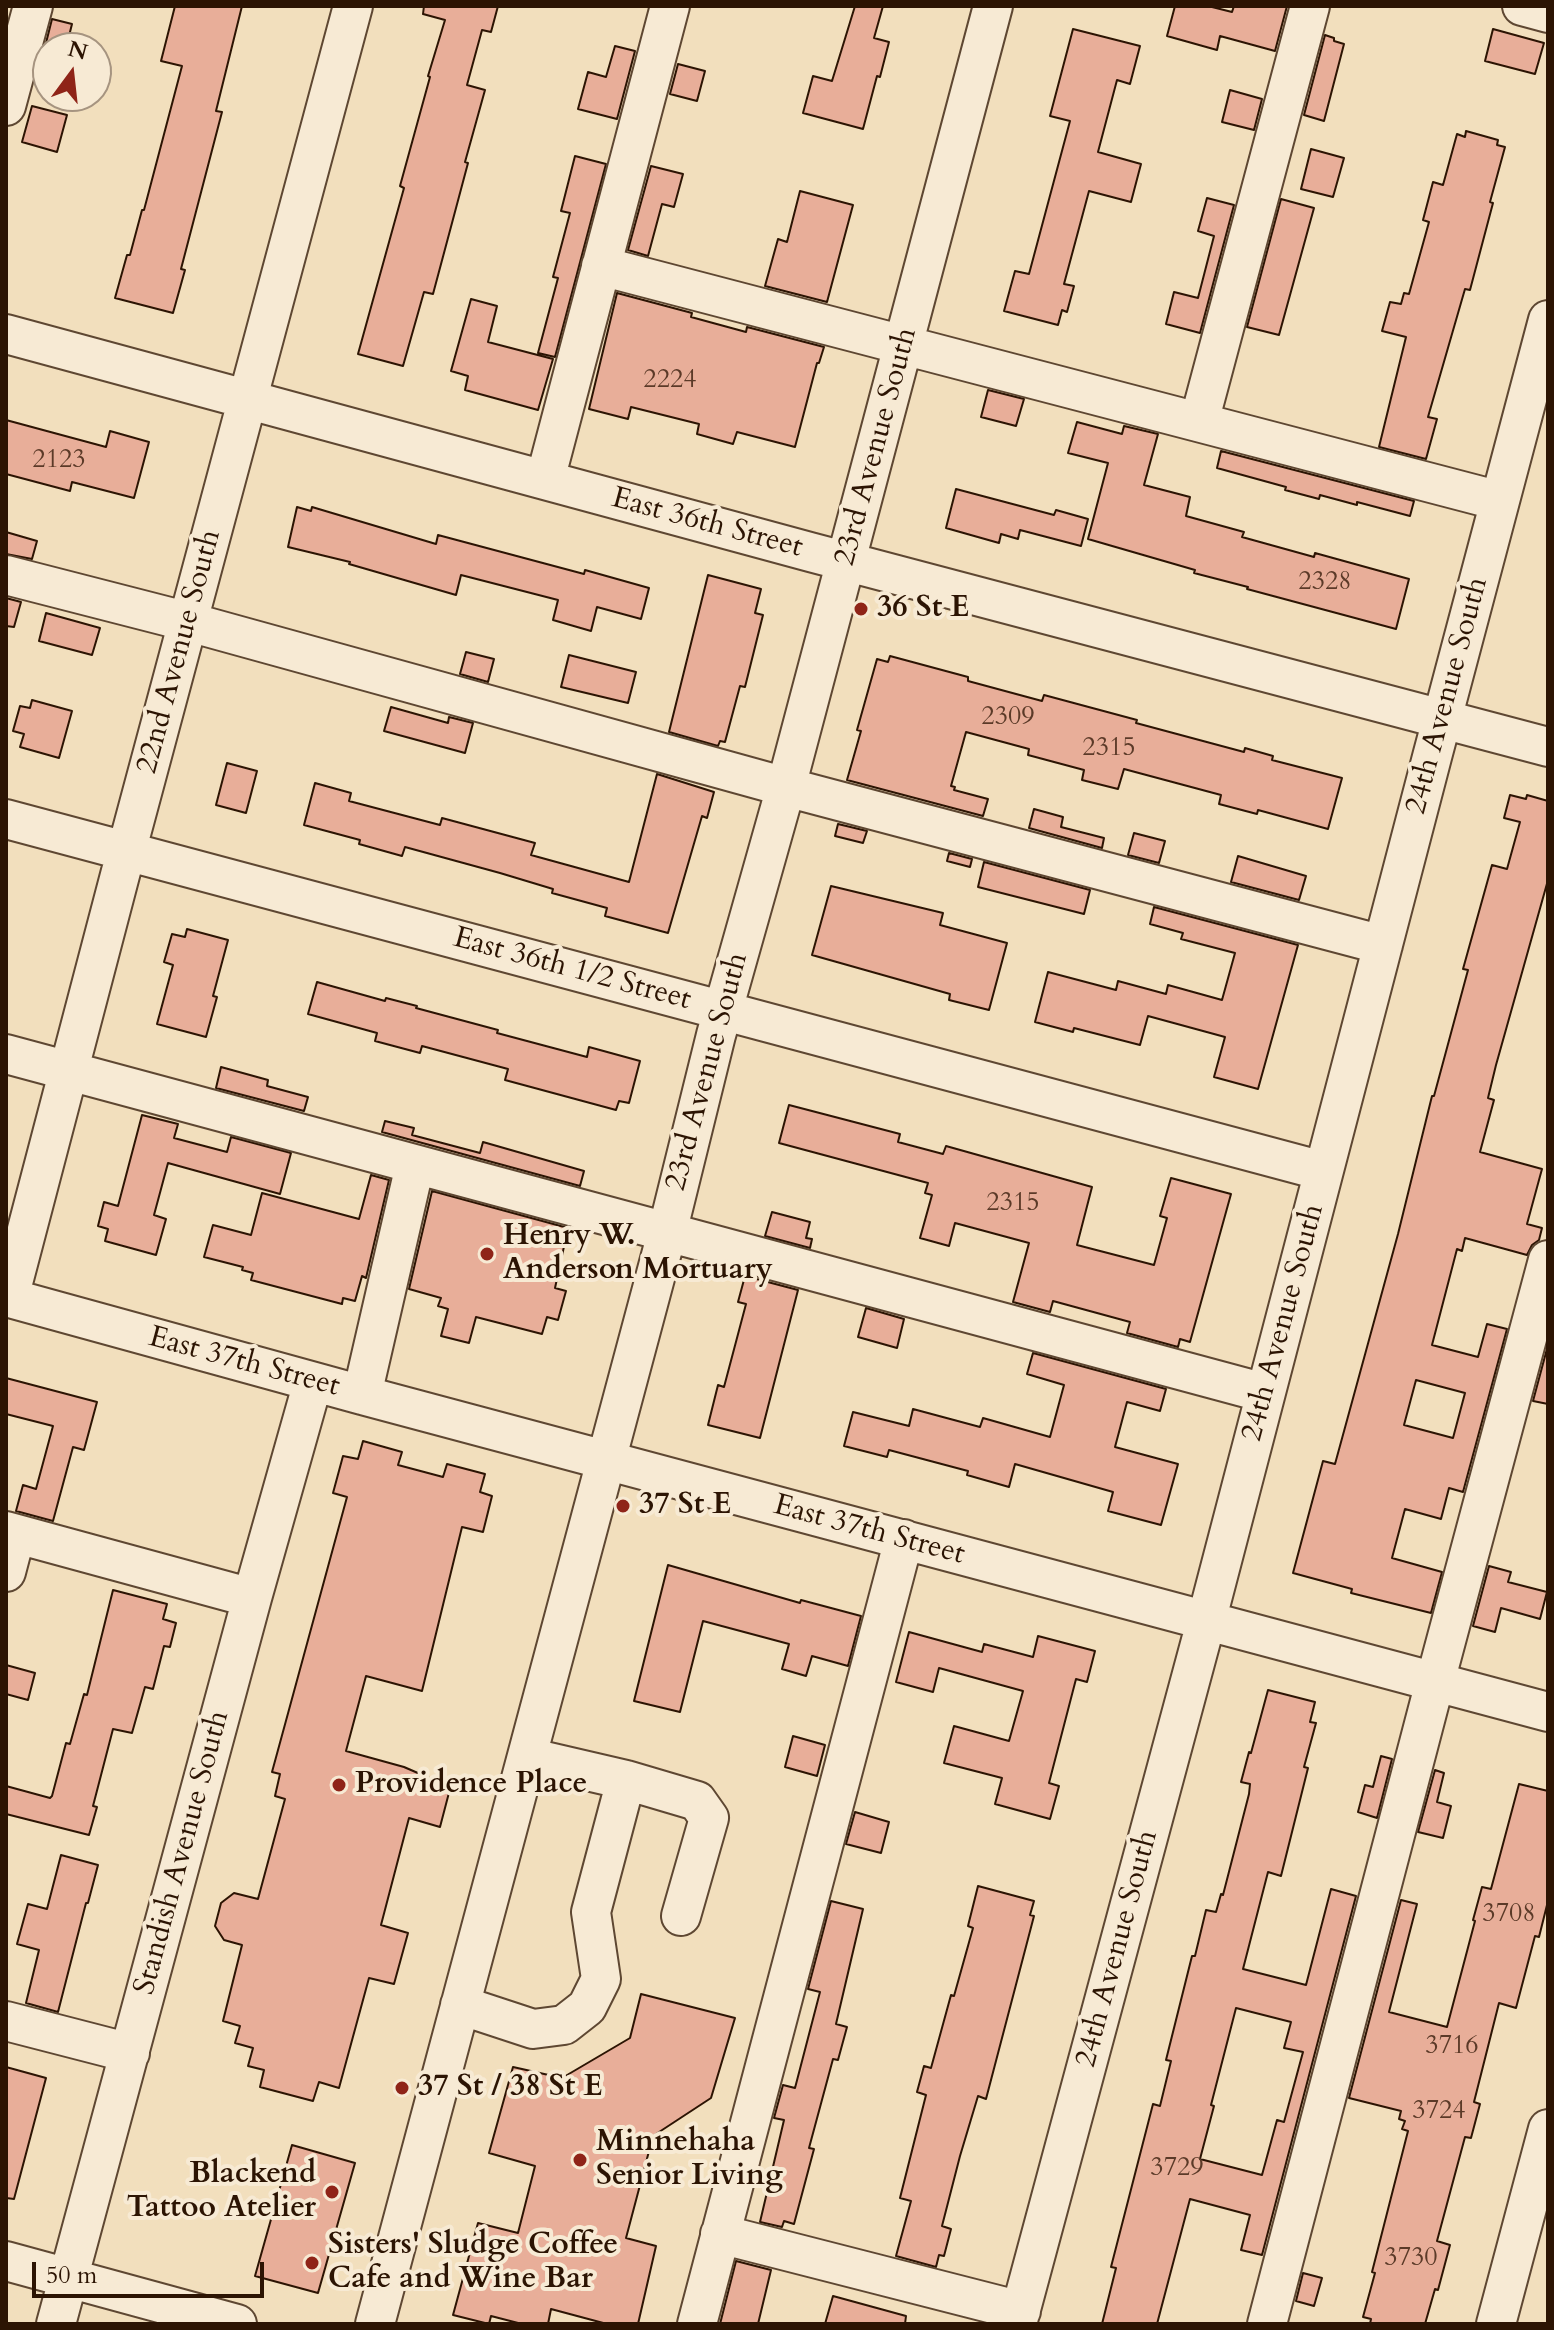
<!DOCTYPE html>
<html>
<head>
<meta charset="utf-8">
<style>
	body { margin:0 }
	#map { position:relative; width:1554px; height:2330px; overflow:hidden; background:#f2dfbd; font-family:Cardo,serif }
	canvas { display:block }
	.frame { position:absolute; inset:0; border:8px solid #2c1403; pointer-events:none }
	.north { position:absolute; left:32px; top:32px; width:80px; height:80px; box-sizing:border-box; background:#f7ead4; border:2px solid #a69480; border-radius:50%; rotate:15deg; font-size:22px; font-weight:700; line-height:32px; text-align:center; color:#2c1403 }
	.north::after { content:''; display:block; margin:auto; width:28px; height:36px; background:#8f2418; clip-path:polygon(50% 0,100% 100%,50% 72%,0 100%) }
	.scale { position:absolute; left:32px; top:2262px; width:232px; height:36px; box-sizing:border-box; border:4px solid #2c1403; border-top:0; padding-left:10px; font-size:24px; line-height:28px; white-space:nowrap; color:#2c1403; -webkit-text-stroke:6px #f7ead4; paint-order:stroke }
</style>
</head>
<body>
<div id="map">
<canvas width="1554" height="2330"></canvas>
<div class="frame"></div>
<div class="north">N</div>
<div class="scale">50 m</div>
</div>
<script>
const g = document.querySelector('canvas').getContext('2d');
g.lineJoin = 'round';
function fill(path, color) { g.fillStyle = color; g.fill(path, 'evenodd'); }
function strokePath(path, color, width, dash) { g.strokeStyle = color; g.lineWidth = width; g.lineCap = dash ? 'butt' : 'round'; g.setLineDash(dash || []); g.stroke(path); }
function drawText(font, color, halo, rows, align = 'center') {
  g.font = font + ' Cardo,serif'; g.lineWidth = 8; g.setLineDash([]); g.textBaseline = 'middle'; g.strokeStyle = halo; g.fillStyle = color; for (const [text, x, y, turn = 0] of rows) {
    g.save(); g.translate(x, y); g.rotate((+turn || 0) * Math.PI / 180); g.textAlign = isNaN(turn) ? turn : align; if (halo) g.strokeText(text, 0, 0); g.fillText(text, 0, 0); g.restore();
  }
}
const building = new Path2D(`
	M175 6H242L216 111 222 112 181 269 185 270 173 313 115 298 127 255H130L142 210H144L182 66 161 61Z
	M424 6H498L491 32 482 30 467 85 485 90 465 162 468 163 452 223 433 294 424 292 403 366 358 354 404 188 400 186 430 77 428 76 445 20 423 14Z
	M855 6H883L874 38 889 42 880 77 877 76 863 129 803 113 813 76 832 81Z
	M1175 6H1208L1232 12 1234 6H1287L1275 51 1220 36 1217 50 1167 36Z
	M52 19 72 24 66 48 45 47Z
	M1073 29 1140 46 1130 84 1117 80 1098 152 1141 164 1131 202 1089 191 1064 284 1074 286 1067 312 1062 310 1058 325 1004 311 1015 271 1029 274 1070 121 1050 116Z
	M1493 29 1544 43 1535 74 1485 61Z
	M1325 35 1334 38V41L1344 44 1324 121 1304 115Z
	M615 46 635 51 617 119 578 109 588 72 606 77Z
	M678 64 705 71 697 101 670 94Z
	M1230 90 1262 99 1254 130 1222 122Z
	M32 106 67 115 57 152 22 142Z
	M1466 131 1498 140 1497 145 1505 147 1490 202 1493 203 1470 290 1465 289 1428 417 1437 419 1426 459 1379 447 1406 337 1382 331 1390 302 1401 304 1404 293 1409 294 1429 222 1423 220 1433 182 1443 185 1457 134 1465 137Z
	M1311 149 1344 158 1333 197 1301 189Z
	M575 156 606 164 555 357 538 353 558 278 553 277 570 213 561 211Z
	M651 166 683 174 674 207 662 204 648 256 628 250Z
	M800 191 853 205 827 302 765 286 778 239 787 242Z
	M1207 198 1234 205 1200 333 1166 324 1174 292 1198 298 1214 236 1198 231Z
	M1281 199 1314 208 1279 335 1247 327Z
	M617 293 692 313 691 317 746 332 747 327 824 347 819 363H817L795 447 737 432 733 444 697 434 699 424 631 407 628 419 589 409Z
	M471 299 497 306 488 342 553 359 538 410 465 390 468 376 451 371Z
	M988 390 1024 399 1016 426 981 417Z
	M6 420 106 447 110 431 149 442 134 498 72 482 70 491 6 474Z
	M1077 422 1122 434 1124 426 1158 434 1144 485 1190 497 1186 516 1244 532 1242 537 1314 557 1315 553 1409 579 1396 629 1247 589 1248 587 1194 573 1195 570 1088 539 1108 463 1068 453Z
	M1221 451 1414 501 1410 516 1357 502V505L1320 495 1319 499 1285 490 1286 487 1217 468Z
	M956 489 1054 515 1056 510 1088 519 1081 546 1020 530 1018 539 1001 534 999 543 946 528Z
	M297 507 311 511 312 507 436 544 438 535 584 574 585 570 649 588 641 619 597 607 591 631 553 620 558 600 461 575 456 595 349 564 350 562 288 547Z
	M6 532 37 541 32 559 6 554Z
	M708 575 761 589 755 613 763 615 745 687 740 686 725 742 720 741 718 746 669 732Z
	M6 598 21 602 14 627 6 626Z
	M46 613 100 628 92 655 39 641Z
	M466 652 494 659 488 682 460 674Z
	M569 655 636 672 628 703 561 687Z
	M890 656 968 677V681L1042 701 1044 695 1137 720 1136 723 1244 752 1245 748 1273 756 1272 760 1342 778 1328 829 1258 810 1257 814 1219 804 1221 795 1124 769 1118 789 1082 780 1084 770 1028 755 1029 749 966 732 951 786 955 787 954 790 988 799 983 816 847 780 861 731 857 730 877 659 888 662Z
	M32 700 72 711 59 758 20 747 24 734 13 731 20 706 30 708Z
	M391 707 448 723 449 717 473 723 465 753 384 731Z
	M227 763 257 771 246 813 216 805Z
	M657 774 714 792 707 818 702 816 668 933 605 916 607 908 552 893 553 889 500 873 405 847 402 856 359 844 360 840 304 825 315 783 351 793 349 801 440 825 442 818 535 843 531 855 629 882Z
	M1510 795 1526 799 1527 795 1548 801V880L1496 1065 1488 1098 1494 1100 1480 1152 1542 1169 1527 1224 1542 1228 1539 1240 1532 1245 1527 1255 1465 1238 1462 1251 1457 1249 1432 1345 1478 1357 1487 1324 1507 1329 1463 1492 1449 1488 1441 1519 1405 1509 1392 1558 1442 1572 1431 1613 1351 1593 1352 1589 1293 1573 1323 1461 1335 1464 1398 1234 1432 1096H1434L1468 970 1463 969 1492 865 1507 869 1520 822 1504 818ZM1416 1380 1465 1393 1453 1438 1404 1425Z
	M1034 809 1063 817 1061 827 1104 838 1102 848 1029 828Z
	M838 824 867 831 863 843 835 836Z
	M1134 833 1165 841 1159 863 1128 855Z
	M949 853 972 859 970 867 947 861Z
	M1238 856 1306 876 1299 900 1231 882Z
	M984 862 1090 890 1084 914 978 887Z
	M831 886 943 913 940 925 1007 943 989 1010 949 1000 950 994 812 955Z
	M1154 907 1298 945 1258 1089 1214 1077 1225 1037 1148 1016 1140 1045 1074 1028 1073 1032 1035 1022 1048 972 1116 990 1118 981 1166 994 1168 985 1222 1000 1235 953 1181 939 1183 933 1150 924Z
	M187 929 228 940 213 996 217 997 206 1037 157 1024 173 965 164 962 172 934 185 937Z
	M317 982 385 1001 386 998 417 1006 416 1008 498 1030 497 1033 587 1057 589 1047 640 1061 629 1103 619 1101 616 1110 505 1080 508 1069 422 1046 420 1053 375 1041 377 1033 308 1014Z
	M221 1067 268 1080 267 1086 308 1097 304 1111 216 1088Z
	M789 1105 900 1134 898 1142 943 1154 946 1146 1092 1187 1077 1245 1154 1265 1167 1218 1160 1216 1171 1178 1231 1194 1190 1342 1180 1339 1178 1347 1127 1333 1130 1322 1053 1301 1050 1312 1013 1302 1029 1243 955 1223 949 1246 920 1238 932 1195 925 1193 928 1183 779 1143Z
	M142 1115 178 1124 174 1138 227 1152 231 1137 291 1153 280 1194 168 1163 154 1215 166 1219 156 1255 105 1241 108 1229 98 1226 104 1202 118 1206Z
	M385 1121 414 1128 412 1135 480 1153 483 1142 584 1171 580 1186 382 1132Z
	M371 1175 389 1180 366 1278 362 1276 355 1301 343 1298 342 1304 251 1280 253 1273 242 1270 243 1267 204 1257 213 1225 251 1235 262 1193 359 1219Z
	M432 1191 568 1228 555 1288 566 1291 558 1320 547 1317 542 1334 476 1317 469 1343 441 1336 448 1309 438 1306 441 1298 409 1289Z
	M772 1212 810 1222 806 1238 812 1239 810 1248 765 1236Z
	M745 1276 798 1290 760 1438 708 1425 718 1385 724 1387 746 1304 738 1302Z
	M866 1308 904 1319 897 1348 858 1337Z
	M1548 1345V1404L1533 1401Z
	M1033 1353 1166 1389 1160 1411 1127 1402 1115 1447 1178 1464 1161 1525 1108 1511 1113 1492 1015 1464 1009 1487 967 1475 968 1471 889 1450 887 1457 844 1446 853 1412 909 1426 913 1409 980 1427 983 1418 1050 1437 1064 1385 1027 1374Z
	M6 1378 97 1402 84 1450 73 1447 53 1521 16 1511 23 1485 36 1489 53 1426 6 1414Z
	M363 1441 402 1452 398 1465 443 1477 447 1464 485 1474 480 1492 492 1496 483 1532 462 1527 422 1691 366 1676 346 1751 404 1767 434 1780 451 1785 440 1827 409 1818 381 1925 408 1933 394 1984 369 1978 339 2088 319 2082 313 2101 260 2087 264 2070 248 2066 253 2048 235 2043 240 2026 223 2021 242 1945 224 1940 215 1926 221 1903 234 1893 258 1899 285 1799 275 1796 280 1774 272 1772 347 1497 333 1493 343 1456 358 1459Z
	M668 1565 800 1603 801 1600 861 1616 848 1666 812 1656 806 1676 782 1669 789 1644 703 1621 680 1712 634 1701Z
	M1489 1566 1511 1572 1508 1582 1547 1592 1540 1619 1501 1608 1495 1632 1473 1626Z
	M113 1590 167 1604 163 1619 176 1623 170 1647 164 1646 153 1689 145 1687 132 1733 113 1729 93 1806 97 1807 89 1835 6 1814V1786L50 1798 52 1796 66 1743 70 1744 84 1694 87 1695Z
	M909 1632 982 1652 984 1644 1033 1657 1038 1636 1095 1651 1087 1682 1076 1679 1049 1783 1059 1786 1050 1819 995 1804 1002 1778 944 1763 954 1726 1009 1741 1023 1691 939 1668 933 1692 896 1682Z
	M6 1665 35 1673 28 1700 6 1694Z
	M1268 1690 1315 1702 1310 1722 1316 1723 1304 1767 1308 1768 1281 1876 1268 1872 1243 1969 1306 1985 1331 1889 1356 1896 1262 2255 1241 2250 1250 2215 1190 2199 1157 2324H1102L1116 2268 1111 2267 1153 2104 1160 2106 1171 2061 1166 2060 1192 1956H1195L1206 1910 1216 1912 1221 1894 1223 1895 1249 1794 1250 1784 1241 1782 1249 1752 1251 1753ZM1236 2008 1291 2022 1284 2048 1303 2052 1284 2122 1277 2120 1262 2175 1200 2159 1214 2106 1211 2105Z
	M793 1736 825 1745 817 1776 785 1767Z
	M1381 1756 1392 1759 1377 1818 1358 1812 1365 1785 1373 1787Z
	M1435 1770 1444 1773 1437 1802 1451 1806 1443 1838 1418 1832Z
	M1519 1784 1548 1791V1901L1539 1937 1535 1936 1516 2008 1499 2003 1474 2102 1480 2104 1471 2138 1465 2137 1437 2241 1450 2245 1438 2290 1435 2289 1425 2324H1370L1371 2319 1363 2317 1375 2273 1372 2272 1408 2131 1402 2129 1405 2121 1399 2119 1401 2111 1349 2098 1401 1900 1417 1904 1389 2012 1447 2027 1475 1921 1473 1920 1482 1887 1491 1889Z
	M855 1812 889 1822 881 1853 846 1844Z
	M61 1855 98 1865 88 1903H86L58 2012 26 2003 39 1950 17 1944 28 1904 47 1909Z
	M978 1886 1034 1901 1030 1915 1034 1916 986 2099 978 2096 960 2156 942 2226 951 2229 944 2256 939 2255 936 2267 896 2256 911 2201 900 2198 926 2095 917 2092 924 2066 931 2068 951 1995 954 1996 973 1928 968 1926Z
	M831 1901 863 1909 836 2024 847 2027 838 2060 833 2059 809 2148 814 2149 794 2224 784 2221 782 2227 760 2222 784 2120 774 2118 783 2085 795 2088 820 1992 808 1989Z
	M641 1994 735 2018 711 2098 653 2136 626 2238 656 2246 638 2324H607L551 2309 548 2324H522L491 2316 489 2324 453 2315 478 2223 518 2233 535 2166 489 2153 513 2067 562 2078 630 2038Z
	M6 2067 46 2078 14 2199 6 2198Z
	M292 2145 355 2163 318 2293 255 2276Z
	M736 2261 771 2270 758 2324H720Z
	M1303 2273 1322 2278 1314 2306 1296 2301Z
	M833 2296 906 2316 905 2324H825Z`);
fill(building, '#e8ae99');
strokePath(building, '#2c1403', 2);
const minor = new Path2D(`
	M1522 6 1548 13
	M6 106 33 6
	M601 266 1500 501
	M6 334 810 552 1548 747
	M1199 422 1310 6
	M545 480 670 6
	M6 575 189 622 786 787 1383 945
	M6 819 1323 1171
	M6 1054 1265 1393
	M6 1297 362 1395 1548 1712
	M9 1298 120 875 353 6
	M362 1395 415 1165
	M6 1531 252 1598
	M6 1572 16 1534
	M527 1757 626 1780 697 1801 709 1818 681 1916
	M460 2005 533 2029 564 2025 587 2007 601 1979 591 1912 626 1780
	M6 2021 130 2053
	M720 2234 1021 2311
	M6 2261 237 2324
	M56 2324 252 1598 313 1382
	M375 2324 667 1233 716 1035 786 787 993 6
	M697 2324 904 1539
	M1017 2324 1206 1622 1432 757 1548 320
	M1267 2324 1435 1682 1548 1260
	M1496 2324 1548 2129`);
strokePath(minor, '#5e4732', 42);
strokePath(minor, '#f7ead4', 38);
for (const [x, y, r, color] of [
	[861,609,8,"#8f2418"],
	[487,1254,8,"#8f2418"],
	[623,1506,8,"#8f2418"],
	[339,1785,8,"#8f2418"],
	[402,2088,8,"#8f2418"],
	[580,2160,8,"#8f2418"],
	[332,2192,8,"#8f2418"],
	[312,2263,8,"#8f2418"]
]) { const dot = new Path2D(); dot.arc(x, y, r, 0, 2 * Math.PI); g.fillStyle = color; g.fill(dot); strokePath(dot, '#f7ead4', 3); }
drawText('26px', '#5b3a28', null, [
	["2224",670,381],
	["2123",59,461],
	["2328",1325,583],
	["2309",1008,718],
	["2315",1109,749],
	["2315",1013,1204],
	["3708",1509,1915],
	["3716",1452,2047],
	["3724",1439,2112],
	["3729",1177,2169],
	["3730",1411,2259]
]);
drawText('30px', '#2c1403', '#f7ead4', [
	["23rd Avenue South",877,447,-75],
	["East 36th Street",707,524,15],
	["22nd Avenue South",180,652,-75],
	["24th Avenue South",1448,696,-75],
	["East 36th 1/2 Street",572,970,15],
	["23rd Avenue South",708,1072,-75],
	["24th Avenue South",1284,1323,-75],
	["East 37th Street",244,1363,15],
	["East 37th Street",869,1531,15],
	["Standish Avenue South",183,1853,-75],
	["24th Avenue South",1118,1949,-75]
]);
drawText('bold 30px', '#2c1403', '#f7ead4', [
	["36 St E",877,609],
	["Henry W.",503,1237],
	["Anderson Mortuary",503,1271],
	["37 St E",639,1506],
	["Providence Place",355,1785],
	["37 St / 38 St E",418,2088],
	["Minnehaha",596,2143],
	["Senior Living",596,2177],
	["Blackend",316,2175,"right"],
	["Tattoo Atelier",316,2209,"right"],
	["Sisters' Sludge Coffee",328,2246],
	["Cafe and Wine Bar",328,2280]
], 'left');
</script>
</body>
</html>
